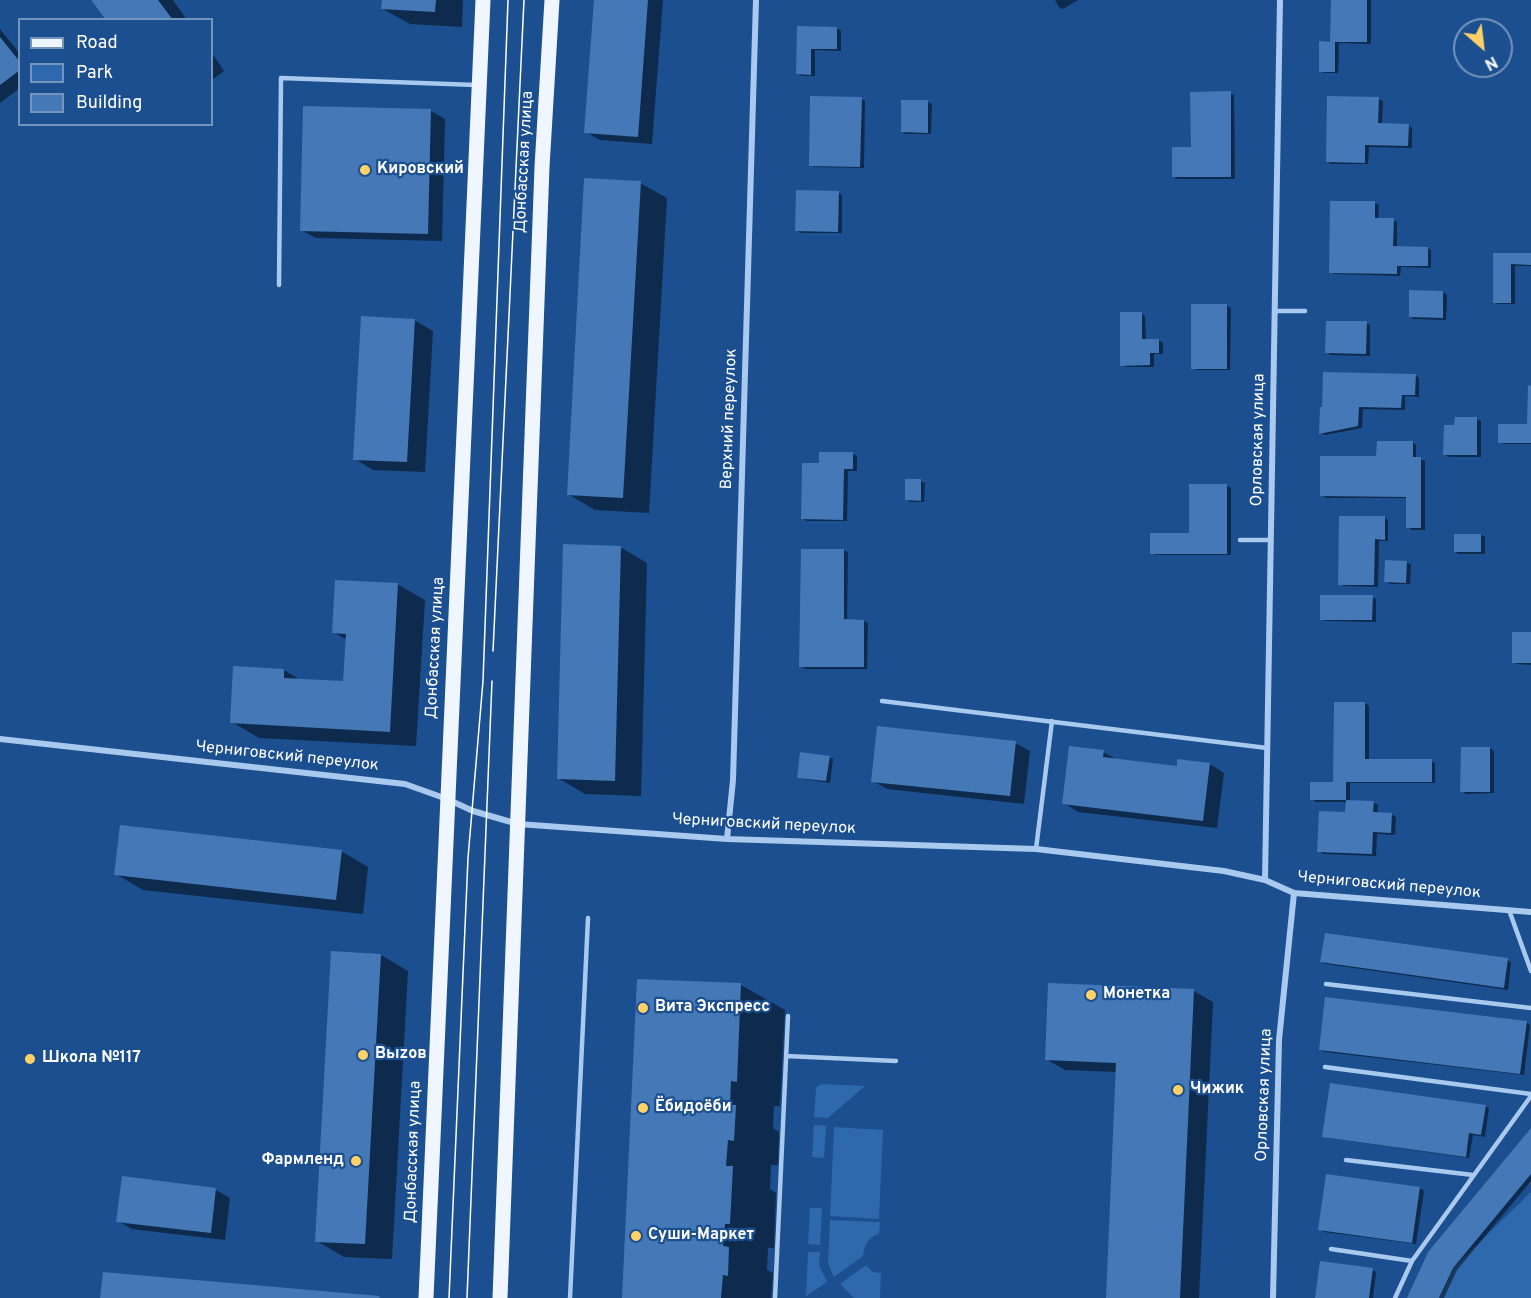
<!DOCTYPE html>
<html>
<head>
<meta charset="utf-8">
<style>
	body { margin:0 }
	#map { position:relative; width:1531px; height:1298px; overflow:hidden; background:#1b4f8f; font-family:Overpass,sans-serif }
	canvas { display:block }
	.legend { position:absolute; left:18px; top:18px; width:195px; height:108px; box-sizing:border-box; background:#1b4f8f; border:2px solid #7695bc; margin:0; padding:8px 10px; list-style:none; font-size:18px; color:#fff }
	.legend li { display:flex; align-items:center; gap:12px; height:30px }
	.legend b { width:30px; border:2px solid #7695bc }
	.north { position:absolute; left:1453px; top:18px; width:60px; height:60px; box-sizing:border-box; background:#1b4f8f; border:2px solid #7695bc; border-radius:50%; rotate:152deg; font-size:16px; font-weight:700; line-height:24px; text-align:center; color:#fff }
	.north::after { content:''; display:block; margin:auto; width:21px; height:27px; background:#ffd166; clip-path:polygon(50% 0,100% 100%,50% 72%,0 100%) }
</style>
</head>
<body>
<div id="map">
<canvas width="1531" height="1298"></canvas>
<ul class="legend">
<li><b style="height:8px;background:#f0f6ff"></b>Road</li>
<li><b style="height:16px;background:#2e69ad"></b>Park</li>
<li><b style="height:16px;background:#4478b7"></b>Building</li>
</ul>
<div class="north">N</div>
</div>
<script>
const g = document.querySelector('canvas').getContext('2d');
g.lineJoin = 'round';
function fill(path, color) { g.fillStyle = color; g.fill(path, 'evenodd'); }
function strokePath(path, color, width, dash) { g.strokeStyle = color; g.lineWidth = width; g.lineCap = dash ? 'butt' : 'round'; g.setLineDash(dash || []); g.stroke(path); }
function drawText(font, color, halo, rows, align = 'center') {
  g.font = font + ' Overpass,sans-serif'; g.lineWidth = 4.5; g.setLineDash([]); g.textBaseline = 'middle'; g.strokeStyle = halo; g.fillStyle = color; for (const [text, x, y, turn = 0] of rows) {
    g.save(); g.translate(x, y); g.rotate((+turn || 0) * Math.PI / 180); g.textAlign = isNaN(turn) ? turn : align; if (halo) g.strokeText(text, 0, 0); g.fillText(text, 0, 0); g.restore();
  }
}
fill(new Path2D(`
	M821 1084 865 1086 828 1118 814 1117 816 1088Z
	M814 1125 826 1126 824 1158 812 1157Z
	M834 1127 883 1130 879 1219 830 1216Z
	M1531 1192V1298H1440L1453 1268Z
	M810 1208H822L820 1245 808 1244Z
	M830 1220 880 1222 879 1234C867 1238 865 1244 863 1256L834 1277 828 1263Z
	M808 1252H820L819 1265 827 1282 806 1296Z
	M866 1265 873 1272 881 1273 880 1298H854L840 1284Z`), '#2e69ad');
fill(new Path2D(`
	M93 0H173L187 20H107Z
	M383 0H463L462 27 410 24 383 9Z
	M596 0H663L652 144 600 140 586 132Z
	M1055 0H1078L1063 9 1059 7Z
	M1332 0H1371V44L1339 43 1338 73H1324L1320 71 1332 43Z
	M799 28H837L841 31V51L815 50V76H802L798 74Z
	M0 29 20 54V88L0 103Z
	M212 53 224 71 212 80Z
	M1230 93 1234 95 1235 179H1177L1173 176Z
	M861 99 865 101 864 168 814 167 810 165Z
	M1379 99 1383 101 1382 125H1408L1412 128V148L1369 147 1368 164H1331L1327 161Z
	M928 102 932 104 931 134H906L902 132Z
	M431 111 445 119 442 241 316 238 301 230Z
	M640 183 667 198 649 513 595 510 568 494Z
	M838 193 842 195V233H801L796 230Z
	M1375 203 1379 205 1378 219 1393 220 1397 222V248H1427L1431 250V268L1401 267 1400 276 1334 274 1330 272Z
	M1494 254 1531 255V266H1515V304H1498L1494 302Z
	M1443 292 1447 295 1446 320 1414 319 1410 317Z
	M1226 305 1231 308 1230 370H1197L1192 368Z
	M1141 313 1145 316 1146 340H1159L1163 343V354H1154V367H1126L1122 365Z
	M414 320 433 331 425 472 373 470 355 459Z
	M1366 323 1370 325V356L1331 355 1326 352Z
	M1415 375 1419 378V397L1405 396V410L1363 409 1362 428 1325 435 1321 433 1322 408Z
	M1531 387V444H1504L1499 442 1529 426Z
	M1477 419 1481 421V457H1449L1445 455Z
	M1412 442 1416 445V458L1425 461V530H1412L1408 527V498H1326L1322 495 1378 458Z
	M820 453 853 454 857 456V471H848L847 521H807L803 519 820 465Z
	M920 481 925 483 924 502H910L906 499Z
	M1191 486H1227L1231 488V555H1156L1152 553 1191 535Z
	M1384 517 1388 520V541H1379L1378 587 1344 586 1340 584Z
	M1481 535 1485 537V554H1459L1455 552Z
	M620 547 647 563 641 796 585 794 558 778Z
	M844 550 848 553 847 621H864L868 623 867 669H805L801 666Z
	M1407 562 1411 565 1410 584H1390L1386 581Z
	M397 584 425 600 416 746 259 738 232 722 284 670 300 680 345 683 347 640 333 632Z
	M1372 597 1376 599V622L1326 621 1322 619Z
	M1531 634V665L1517 664 1513 662Z
	M1365 703 1369 706V761H1431L1435 763V783H1350V802L1374 803 1378 805 1377 814H1391L1396 817 1395 835 1377 834 1376 856 1323 854 1319 851 1347 814V802H1316L1312 799 1335 783Z
	M1015 743 1030 751 1024 804 887 789 873 781Z
	M1462 748H1490L1494 751V793L1466 794 1462 791Z
	M1103 752 1118 760 1178 767 1179 761 1210 764 1224 773 1217 828 1078 812 1064 803Z
	M829 757 833 759 830 783 803 779 799 777Z
	M341 851 368 867 363 914 143 890 116 874Z
	M381 955 408 971 392 1259 344 1257 317 1241Z
	M1507 960 1511 962 1508 990 1326 964 1322 962Z
	M638 981 741 985 785 1010 780 1106H774L773 1128 779 1132 778 1165H771L770 1189 776 1193 774 1248H768L767 1270 773 1273 771 1298H623Z
	M1194 991 1213 1002 1199 1298H1107L1118 1072 1065 1070 1046 1059Z
	M1526 1022 1530 1025 1524 1075 1325 1052 1320 1050Z
	M1485 1106 1489 1108 1485 1137 1473 1135 1469 1158 1328 1138 1324 1136Z
	M1531 1130V1181L1457 1270 1444 1298H1408Z
	M123 1178 216 1190 230 1198 225 1240 132 1229 118 1221Z
	M1420 1188 1424 1191 1416 1244 1324 1232 1320 1229Z
	M1372 1270 1376 1272 1373 1298H1316Z`), '#0007');
fill(new Path2D(`
	M91 0H158L173 20H106Z
	M382 0H436L435 12 381 9Z
	M594 0H648L638 137 584 133Z
	M1331 0H1367V42H1335V72H1319V41L1330 42Z
	M797 26 837 27V49H811V75L796 74Z
	M0 37 20 62V70L0 85Z
	M1231 91V177H1172V147H1191L1190 92Z
	M810 96 862 97 860 167 809 166Z
	M1327 96 1379 97 1378 123 1409 124 1408 146 1365 145V163L1326 162Z
	M901 100H928V133L901 132Z
	M303 106 431 109 428 234 300 231Z
	M584 178 641 181 623 498 567 495Z
	M796 190 839 191 838 232 795 231Z
	M1330 201H1375V218H1394L1393 246 1428 247V266H1397V274L1329 273Z
	M1493 253H1531V265L1511 264V303H1493Z
	M1409 290 1443 291V318L1409 317Z
	M1191 304H1227V369H1191Z
	M1120 312H1142V339H1159V353H1150V365L1120 366Z
	M361 316 415 319 407 462 353 460Z
	M1326 321H1367L1366 354 1325 353Z
	M1323 372 1416 374 1415 395H1402L1401 408 1359 407 1358 426 1319 434 1320 407H1322Z
	M1528 385 1531 386V443H1498V424H1527Z
	M1455 417H1477V455H1443L1444 425H1454Z
	M1377 441H1413V457H1421V528H1406V497L1320 496V456H1376Z
	M819 452H853V469H844L843 520 801 519 802 463H819Z
	M905 479H921V501L905 500Z
	M1189 484H1227V554H1150V533H1189Z
	M1339 516H1385V540L1375 539 1374 585H1338Z
	M1454 534H1481V552H1454Z
	M563 544 621 546 615 781 557 779Z
	M801 549H844V619L864 620V667H799Z
	M1385 560 1407 561 1406 583 1384 582Z
	M335 580 398 583 390 732 230 723 233 666 284 669V678L343 681 346 634 332 633Z
	M1320 595H1373L1372 620H1320Z
	M1512 632H1531V663H1512Z
	M1334 702H1365V759H1432V782H1346V800H1310V782H1333Z
	M877 726 1016 741 1010 796 871 782Z
	M1069 746 1104 750 1103 757 1177 766V759L1210 763 1203 821 1062 804Z
	M1461 747H1490V792H1460Z
	M800 752 830 756 826 781 797 778Z
	M1346 800 1374 801 1373 812 1392 813 1391 833 1373 832 1372 854 1317 852 1319 811 1345 812Z
	M120 825 342 850 336 900 114 875Z
	M1325 933 1508 958 1504 988 1320 962Z
	M331 951 381 954 365 1244 315 1242Z
	M637 979 741 983 737 1082 731 1081 730 1105H736L734 1141 728 1140 726 1166H733L730 1224H725L723 1246 729 1247 728 1276 723 1275 721 1298H622Z
	M1048 983 1194 989 1180 1298H1106L1116 1063 1045 1060Z
	M1325 997 1527 1021 1520 1074 1319 1050Z
	M1330 1083 1486 1105 1481 1135 1469 1133 1466 1157 1322 1137Z
	M1531 1128V1174L1453 1268 1439 1298H1407L1428 1252Z
	M1326 1174 1420 1187 1412 1243 1318 1230Z
	M122 1176 216 1188 211 1233 116 1222Z
	M1320 1261 1373 1268 1369 1298H1315Z
	M103 1272 380 1296 379 1298H100Z`), '#4478b7');
strokePath(new Path2D(`
	M279 285 281 78 476 85
	M1275 311H1305
	M1240 540H1271
	M882 701 1267 748
	M1036 849 1052 721
	M1509 910 1531 971
	M1326 984 1531 1008
	M786 1056 896 1061
	M1325 1067 1531 1094
	M1346 1160 1473 1175
	M1331 1249 1412 1261
	M570 1298 588 918
	M775 1298 788 1016
	M1395 1298 1412 1261 1531 1096`), '#a9c9ee', 4.5);
strokePath(new Path2D(`
	M0 739 405 784 447 799 473 811 518 824 727 839 1036 849 1224 871 1265 880 1294 893 1531 912
	M727 839 733 780 756 0
	M1265 880 1280 0
	M1273 1298 1279 1040 1294 893`), '#a9c9ee', 6);
strokePath(new Path2D(`
	M426 1298 483 0
	M500 1298 542 167 552 0`), '#f0f6ff', 15);
strokePath(new Path2D(`
	M493 651 524 0
	M449 1298 468 858 483 681 508 0
	M467 1298 492 681`), '#fff', 1.5);
for (const [x, y, r, color] of [
	[365,170,6,"#ffd166"],
	[1091,995,6,"#ffd166"],
	[643,1008,6,"#ffd166"],
	[363,1055,6,"#ffd166"],
	[30,1059,6,"#ffd166"],
	[1178,1090,6,"#ffd166"],
	[643,1108,6,"#ffd166"],
	[356,1161,6,"#ffd166"],
	[636,1236,6,"#ffd166"]
]) { const dot = new Path2D(); dot.arc(x, y, r, 0, 2 * Math.PI); g.fillStyle = color; g.fill(dot); strokePath(dot, '#1b4f8f', 2); }
drawText('16px', '#fff', '#1b4f8f', [
	["Донбасская улица",525,162,-87],
	["Верхний переулок",730,419,-88],
	["Орловская улица",1259,440,-89],
	["Донбасская улица",436,648,-87],
	["Черниговский переулок",287,757,6],
	["Черниговский переулок",764,825,3],
	["Черниговский переулок",1389,886,5],
	["Орловская улица",1265,1095,-88],
	["Донбасская улица",414,1152,-88]
]);
drawText('bold 16px', '#fff', '#1b4f8f', [
	["Кировский",377,170],
	["Монетка",1103,995],
	["Вита Экспресс",655,1008],
	["Выzов",375,1055],
	["Школа №117",42,1059],
	["Чижик",1190,1090],
	["Ёбидоёби",655,1108],
	["Фармленд",344,1161,"right"],
	["Суши-Маркет",648,1236]
], 'left');
</script>
</body>
</html>
